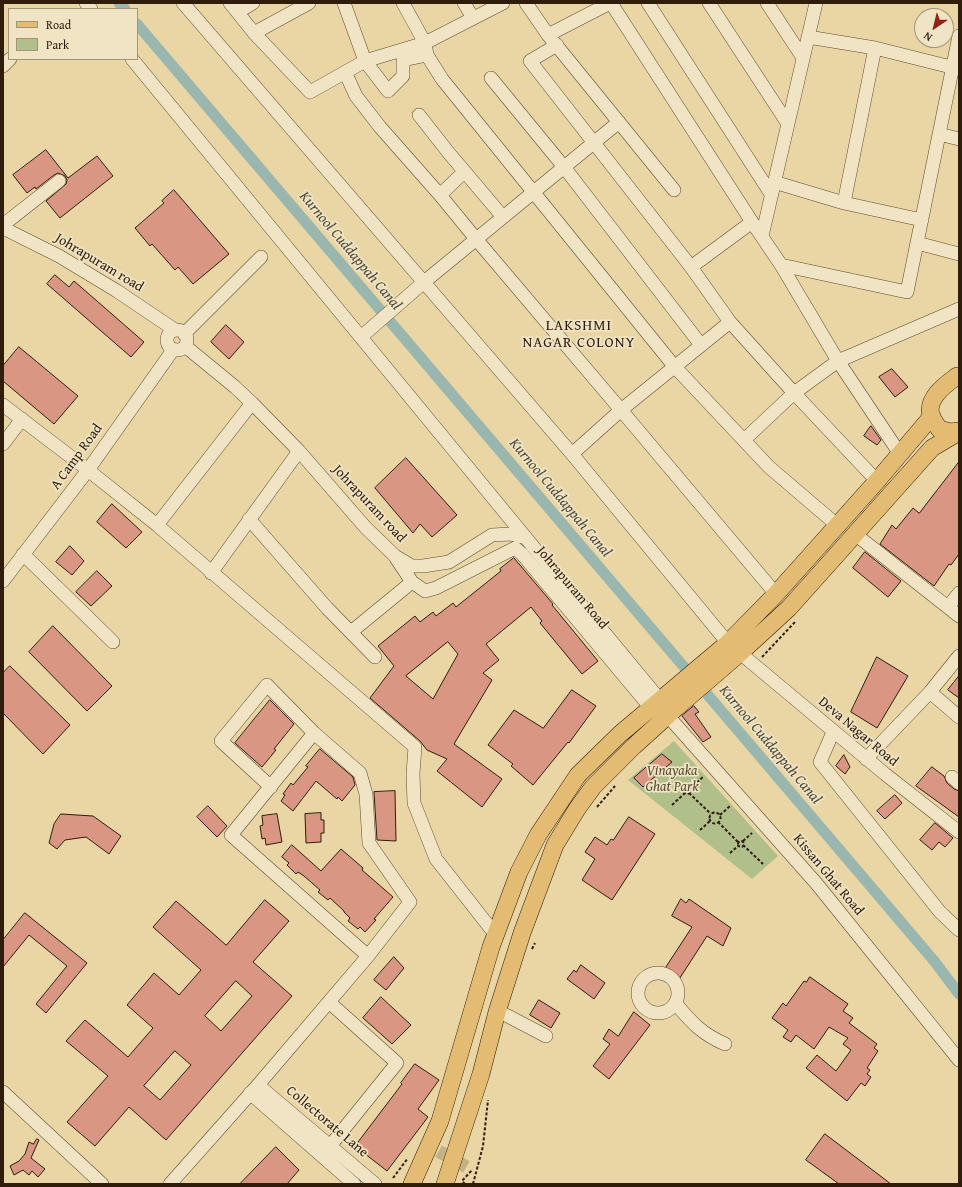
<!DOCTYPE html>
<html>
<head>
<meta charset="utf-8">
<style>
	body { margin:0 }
	#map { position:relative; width:962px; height:1187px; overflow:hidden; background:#e9d6a4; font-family:"Gentium Book Plus",serif }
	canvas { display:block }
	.frame { position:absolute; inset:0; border:4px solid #2f1c0b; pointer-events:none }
	.legend { position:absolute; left:8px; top:8px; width:130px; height:52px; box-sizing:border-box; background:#f1e4c4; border:1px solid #a3947a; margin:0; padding:5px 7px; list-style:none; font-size:12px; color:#2f1c0b }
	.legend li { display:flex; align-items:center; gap:8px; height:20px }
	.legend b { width:20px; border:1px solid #a3947a }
	.north { position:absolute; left:914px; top:8px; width:40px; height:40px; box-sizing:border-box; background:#f1e4c4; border:1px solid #a3947a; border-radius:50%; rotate:215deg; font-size:11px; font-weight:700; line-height:16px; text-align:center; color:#2f1c0b }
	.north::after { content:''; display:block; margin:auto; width:14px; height:18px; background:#8f2418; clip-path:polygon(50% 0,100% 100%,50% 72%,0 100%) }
</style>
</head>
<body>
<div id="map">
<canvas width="962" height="1187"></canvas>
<div class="frame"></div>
<ul class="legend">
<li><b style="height:5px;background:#e4bb72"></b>Road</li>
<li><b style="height:11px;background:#b1bf8a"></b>Park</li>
</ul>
<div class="north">N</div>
</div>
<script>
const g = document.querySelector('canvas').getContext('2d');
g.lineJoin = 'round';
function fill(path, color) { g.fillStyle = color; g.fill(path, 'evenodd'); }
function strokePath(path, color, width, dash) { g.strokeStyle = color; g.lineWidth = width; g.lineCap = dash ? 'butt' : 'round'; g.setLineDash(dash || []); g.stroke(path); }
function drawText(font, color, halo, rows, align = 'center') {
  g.font = font + ' "Gentium Book Plus",serif'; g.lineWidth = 3.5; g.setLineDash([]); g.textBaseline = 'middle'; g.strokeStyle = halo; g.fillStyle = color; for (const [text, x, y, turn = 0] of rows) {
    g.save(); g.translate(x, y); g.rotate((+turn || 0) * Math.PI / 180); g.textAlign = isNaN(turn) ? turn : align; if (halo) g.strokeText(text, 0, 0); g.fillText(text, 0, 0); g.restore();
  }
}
fill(new Path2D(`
	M674 741 778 856 752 879 628 780Z`), '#b1bf8a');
strokePath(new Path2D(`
	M119 3 125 9
	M137 24 935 962 959 994`), '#9ab7af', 11);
const building = new Path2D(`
	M46 150 68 178 97 156 113 176 60 218 46 201 66 184 67 180 65 176 58 173 54 175 36 189 35 187 27 193 13 175Z
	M174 190 229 254 193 284 178 267 175 270 152 244 150 246 135 228 164 203 162 201Z
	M55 275 69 287 74 281 144 342 131 357 47 284Z
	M226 325 244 342 229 359 211 342Z
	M19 347 78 396 54 424 3 381V366Z
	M892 369 908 387 895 397 879 377Z
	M871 426 881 440 877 445 864 436Z
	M406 458 457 515 432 537 420 524 413 533 375 488Z
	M959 462V554L951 565 949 564 934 586 880 544 892 525 896 529 913 508 919 513Z
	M112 504 142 532 126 548 97 522Z
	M70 546 84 561 72 575 56 562Z
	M865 552 901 581 888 597 853 568Z
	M514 558 553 604 552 605 598 661 582 674 540 623 542 621 531 607 486 644 499 660 483 673 492 680 454 744 502 779 482 807 437 771 447 759 427 750 420 741 370 698 394 666 378 646 415 616 420 622 433 612 436 616 453 603 456 607 501 571 500 569ZM448 642 458 654 433 699 406 676Z
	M97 571 112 586 91 606 76 592Z
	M53 626 112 686 87 711 29 652Z
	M877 657 908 676 877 728 851 712Z
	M10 666 70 725 43 754 3 713V673Z
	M959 676V698L948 690Z
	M572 690 596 706 569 743 568 742 533 785 511 766 513 764 488 745 514 710 543 728Z
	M270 700 294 724 274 749 276 750 262 767 235 743Z
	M694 706 699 712 695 714 711 737 703 742 682 716Z
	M320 749 353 777 355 785 342 801 338 797 337 799 316 781 293 811 281 801 285 795 283 794 291 783 293 785 308 767 306 766Z
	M662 754 672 762 643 787 634 778Z
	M844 755 850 767 845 774 836 766Z
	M932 767 944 776 947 783 954 789 959 791V817L916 786Z
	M395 791 396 841 377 840 374 792Z
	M895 795 902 803 885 819 877 811Z
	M208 806 227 826 217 837 197 817Z
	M321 813V820H324V833H321V842L306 843 305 814Z
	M61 814 93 816 121 836 109 854 86 837 65 840 57 849 49 843 54 824Z
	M277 814 282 842 266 845 265 838 262 839 260 826 263 825 262 816Z
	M629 817 655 834 612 900 582 880 595 859 585 852 595 837 607 845 611 839 613 840Z
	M935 823 953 838 945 847 939 842 932 850 920 840Z
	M292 845 321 871 341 849 363 868 362 870 393 897 374 919 376 920 365 932 360 927 358 929 348 921 350 918 344 912V911L330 898 328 900 318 892 320 890 304 876 298 872 296 874 287 865 289 863 282 857Z
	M681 899 686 903 689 899 731 928 723 946 707 936 676 984 668 975 662 973 692 927 672 916Z
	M265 900 289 921 253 962 292 996 166 1140 129 1107 95 1146 67 1122 108 1076 66 1041 85 1020 128 1057 153 1028 127 1005 154 973 179 995 201 970 153 927 176 901 226 945ZM236 981 252 996 221 1031 205 1016ZM175 1051 191 1065 160 1100 144 1086Z
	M25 913 87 963 46 1013 36 1004 67 966 29 935 3 967V940Z
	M394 957 404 968 386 990 374 980Z
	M581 965 605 983 594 999 567 979 574 970 576 972Z
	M810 977 848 1004 843 1011 853 1018 849 1023 877 1044 874 1048 878 1051 867 1068 870 1070 867 1074 871 1077 865 1086 861 1083 847 1101 806 1068 817 1055 836 1071 851 1050 843 1044 848 1038 829 1027 814 1049 796 1035 791 1042 783 1037 788 1030 772 1018 783 1003 786 1006 804 981 806 982Z
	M381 997 411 1025 392 1044 363 1018Z
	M539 1000 560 1013 551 1028 530 1015Z
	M634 1012 650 1025 609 1079 593 1066 610 1044 603 1039 609 1029 618 1036Z
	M415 1064 439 1080 418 1109 428 1117 387 1171 355 1146 402 1084 401 1083Z
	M825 1134 891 1184H839L806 1160Z
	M37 1139 39 1140 31 1158 45 1169 38 1177 32 1171 29 1175 23 1170 14 1175 10 1166 19 1161 25 1154 29 1142 33 1144Z
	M276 1147 299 1170 287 1184H240Z`);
fill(building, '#d99683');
strokePath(building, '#2f1c0b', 1);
strokePath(new Path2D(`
	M422 1142 472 1170`), '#c4b185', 13, [13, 6]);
const minor = new Path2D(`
	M86 3 91 9
	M183 3 572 454 728 643
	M230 3 254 33 310 92 365 61 425 43 503 3
	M344 3 365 61 388 91 403 76V60L427 55
	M403 3 425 43 427 55 442 79 674 366 769 467 837 525
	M464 3 473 18
	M526 3 548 35 674 190
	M611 3 752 222 781 265 838 361 900 454
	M648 3 771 194
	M709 3 788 124
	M767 3 803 58
	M238 12 253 3
	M254 33 309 3
	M548 35 610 3
	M808 37 875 48 959 69
	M557 45 530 61 691 267 730 322 794 393 877 481
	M132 59 526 538
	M3 66 10 59
	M345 72 356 96 380 127 440 195 476 239 621 410 776 594
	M491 78 564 167 701 345
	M419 115 448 152 503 217
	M939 134 959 139
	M774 182 844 203 875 48
	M440 195 464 172
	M844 203 922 220
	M3 225 59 181
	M3 228 59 256 117 291 175 330
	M762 236 816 3
	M917 243 959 254
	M781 265 907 292 959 36
	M691 267 752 222
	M167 340a10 10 0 1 1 20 0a10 10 0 1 1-20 0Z
	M184 334 261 257
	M361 337 424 282 619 122
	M185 346 235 387 252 403 299 451 366 528 395 556 412 566H423L449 562 492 535 511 534 526 538 660 700
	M3 405 88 470 157 525 415 747 413 774 414 803 436 859 495 934
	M744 440 794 393 838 361 959 309
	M3 444 22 419
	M572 454 621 410 730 322
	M249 519 327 608 375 657
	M157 525 252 403
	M855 534 959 616
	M23 554 113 642
	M396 558 412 582 425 591 436 588 515 548 522 554 651 708
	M211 573 299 451
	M3 581 88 470 173 350
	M948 607 959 593
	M351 632 412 582
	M740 653 885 774 959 832
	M930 692 959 717
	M667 715 816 883 959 1060
	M833 732 820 762 940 912 959 930
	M866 759 930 692 959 656
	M952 777 959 783
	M271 787 221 741 267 685 314 733 360 773 366 794 369 843 410 902 368 956
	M638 993a20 20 0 1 1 40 0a20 20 0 1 1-40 0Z
	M676 1004C692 1023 702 1034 725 1044
	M497 1012 504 1014 546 1036
	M258 1085 375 1184
	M3 1092 102 1184
	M250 1093 354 1184
	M322 1156 397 1063 329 1002
	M170 1184 258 1085 368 956 231 835 314 733`);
const major = new Path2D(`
	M959 376H957C945 385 926 398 931 416 933 420 937 425 939 429L950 432 959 431
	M412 1184 440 1121 491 947 519 872 538 835 578 775 620 734 728 643 776 594 877 481 932 416
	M445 1184 481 1074 497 1012 522 933 555 845 577 809 593 787 634 746 676 708 740 653 789 608 932 448 959 432`);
strokePath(minor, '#5e4a31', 14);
strokePath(major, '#2f1c0b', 18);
strokePath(new Path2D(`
	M762 657 795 622
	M665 771 685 789
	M684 791a3 3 0 1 1 6 0a3 3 0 1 1-6 0Z
	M689 789 703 777
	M689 793 711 814
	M672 805 685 793
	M597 807 615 786
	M709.5 818a5.5 5.5 0 1 1 11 0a5.5 5.5 0 1 1-11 0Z
	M720 815 730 806
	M718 822 738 842
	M700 830 710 821
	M738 844a3 3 0 1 1 6 0a3 3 0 1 1-6 0Z
	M743 841 752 833
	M743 845 763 864
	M730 853 738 846
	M532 949 535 943
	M393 1178 408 1158
	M465 1184 462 1181 472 1170
	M473 1184 483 1146 488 1100`), '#2f1c0b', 2, [3, 2]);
strokePath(minor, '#f1e4c4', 13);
strokePath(major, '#e4bb72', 17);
drawText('14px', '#2f1c0b', '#f1e4c4', [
	["Johrapuram road",99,263,31],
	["A Camp Road",77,457,-54],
	["Johrapuram road",369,504,47],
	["Johrapuram Road",572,588,50],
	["Deva Nagar Road",858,732,40],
	["Kissan Ghat Road",828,875,50],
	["Collectorate Lane",327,1122,40]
]);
drawText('italic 14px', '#564d31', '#f1e4c4', [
	["Vinayaka",672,771],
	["Ghat Park",672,787]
]);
drawText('italic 15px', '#4f4a3c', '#f1e4c4', [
	["Kurnool Cuddappah Canal",350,251,50],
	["Kurnool Cuddappah Canal",560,498,50],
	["Kurnool Cuddappah Canal",770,745,50]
]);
g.letterSpacing = '1px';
drawText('15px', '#2f1c0b', '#f1e4c4', [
	["LAKSHMI",579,326],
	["NAGAR COLONY",579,343]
]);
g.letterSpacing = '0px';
</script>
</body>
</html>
